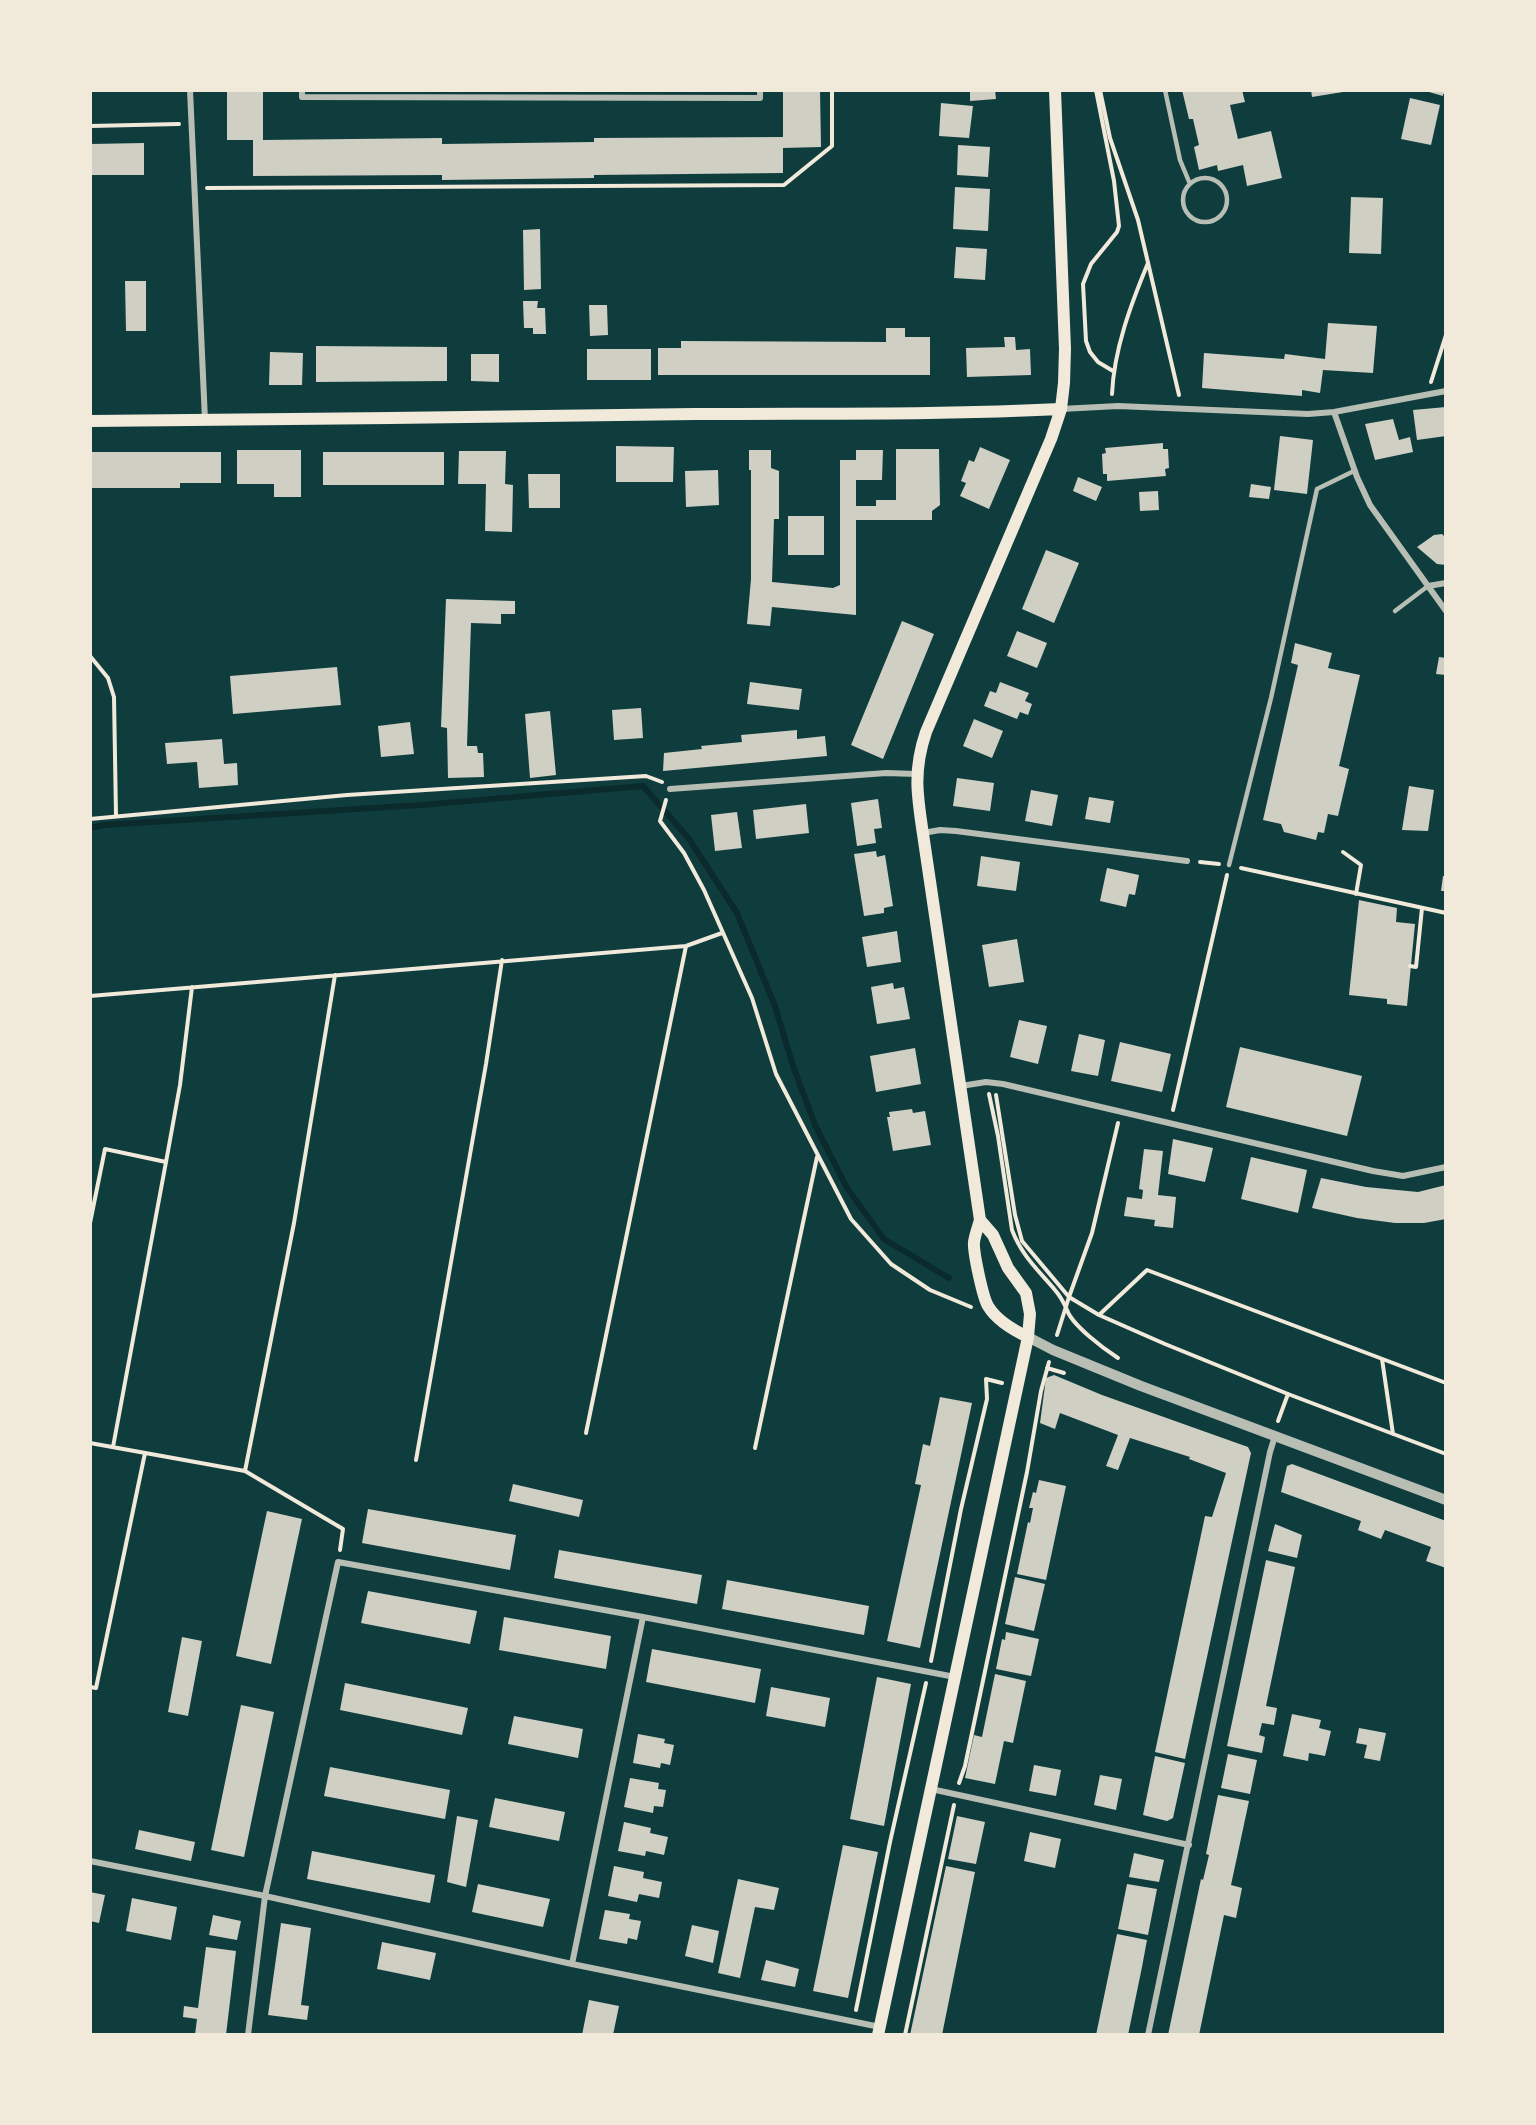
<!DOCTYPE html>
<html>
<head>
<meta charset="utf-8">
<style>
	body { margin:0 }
	#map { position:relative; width:1536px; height:2125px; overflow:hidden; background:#0f3d3e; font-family:Raleway,sans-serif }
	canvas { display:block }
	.frame { position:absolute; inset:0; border:92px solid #f1e9da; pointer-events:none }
</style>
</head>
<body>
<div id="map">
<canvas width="1536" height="2125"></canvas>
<div class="frame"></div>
</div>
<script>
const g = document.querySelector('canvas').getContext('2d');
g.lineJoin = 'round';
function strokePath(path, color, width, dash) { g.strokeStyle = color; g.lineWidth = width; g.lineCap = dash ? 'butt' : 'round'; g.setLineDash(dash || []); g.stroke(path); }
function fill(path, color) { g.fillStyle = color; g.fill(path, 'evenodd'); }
strokePath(new Path2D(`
	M90 828 104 825 421 805 643 786 689 839 737 913 775 1006 793 1066 815 1125 847 1188 884 1239 949 1278`), '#0a2a2b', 6);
fill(new Path2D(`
	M227 90H263V140L442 138V144L594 142V138L783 137V90H820L821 147 783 148V173L594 175V178L442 180V175L253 176V140H227Z
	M970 90H995L996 99 970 101Z
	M1182 90H1242L1245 102 1230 105 1238 139 1271 131 1282 178 1247 186 1243 165 1218 171 1217 165 1199 170 1194 147 1199 145 1193 119H1189Z
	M1311 90H1348L1349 91 1312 97Z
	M1422 90H1446V94H1443V96Z
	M1410 98 1440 105 1431 145 1401 139Z
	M941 103 973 106 969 138 939 136Z
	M144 143V175H90V144Z
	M958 145 990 147 988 177 957 175Z
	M955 187 990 189 988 231 953 229Z
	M1351 197 1383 198 1381 254 1349 253Z
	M540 229 541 289 524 290 523 230Z
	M956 247 987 249 985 280 954 278Z
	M125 281H146V331H126Z
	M523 301H538L537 308H545L546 334H533V328H524Z
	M589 305H607L608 335 590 336Z
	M1328 323 1377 326 1373 373 1323 370 1320 393 1302 390V396L1202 388 1204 353 1284 359 1285 354 1325 359Z
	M886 328H905V337H930V375H658V348H681V341L886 342Z
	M1004 337H1015L1016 350 1030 349 1031 375 967 377 966 348 1005 347Z
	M316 346 447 347V381L316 382Z
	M587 349H651V380H587Z
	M270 352 303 353 302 385H269Z
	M471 354H499V382L471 381Z
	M1446 407V436L1417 440 1413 410Z
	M1393 419 1399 440 1410 437 1413 452 1375 460 1365 424Z
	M1280 436 1313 440 1307 494 1274 490Z
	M1163 443V449H1168L1169 468 1165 469 1166 476 1107 481V474H1103L1102 454 1106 453 1105 448Z
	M616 446 674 447 673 482H616Z
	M980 447 1010 460 989 509 960 496 966 483 961 481 969 460 974 462Z
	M896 449H939L940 505 932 511V520H856V615L772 607 770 626 747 624 751 579V470H749V450H771V468L779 471V519H774L772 582 833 588 840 585V460H856V450H883L882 480H856V506H876V500H896Z
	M237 450H301V497H274V484H237Z
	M459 451H506L505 484 513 485 512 532 485 531 486 484H458Z
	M90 452H221V483H180V488H90Z
	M323 452H444V485H323Z
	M718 470 719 505 686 507 685 471Z
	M528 474H560V508H529Z
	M1078 477 1102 487 1096 501 1073 491Z
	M1251 484 1271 487 1269 499 1249 497Z
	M1158 491 1159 510 1140 511 1139 492Z
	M788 516H824V555H788Z
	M1442 534 1446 538V565L1437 564 1417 547 1434 535Z
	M1046 550 1079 563 1054 623 1022 609Z
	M446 599 515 601V614H501V624L471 623 467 746H477L478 753H483L484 777 448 778 447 728 441 727Z
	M902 621 934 634 883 759 851 745Z
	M1017 631 1047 643 1037 668 1007 656Z
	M1295 643 1332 653 1328 668 1360 675 1339 766 1349 769 1338 816 1328 814 1324 833 1318 832 1316 840 1284 832 1281 824 1263 820 1298 665 1291 663Z
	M1439 657 1446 658V675L1436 674Z
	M337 667 341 705 233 714 230 676Z
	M750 682 802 689 799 710 747 704Z
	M1000 682 1029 693 1025 701 1032 704 1028 715 1020 712 1017 719 984 706 990 691 996 693Z
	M641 708 643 738 614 740 612 710Z
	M550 711 556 775 530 778 525 714Z
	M974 719 1003 731 992 758 963 746Z
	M410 722 414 754 381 757 378 726Z
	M797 730V739L825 736 827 756 663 771 664 753 702 749 701 746 742 742 741 735Z
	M222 739 224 764 237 763 238 785 199 788 197 762 167 764 165 743Z
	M957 778 994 783 990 811 953 806Z
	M1409 786 1434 790 1428 831 1402 830Z
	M1031 790 1058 795 1052 826 1025 821Z
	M1089 797 1114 801 1110 823 1085 819Z
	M878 799 882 828 874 829 876 843 857 846 851 803Z
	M806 804 809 833 756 839 753 810Z
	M737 812 742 848 715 851 711 815Z
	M876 851 877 857 885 855 893 906 884 908V913L864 916 854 854Z
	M981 856 1020 862 1016 891 977 886Z
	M1107 868 1139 875 1135 895 1129 894 1126 907 1100 901Z
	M1443 876H1446V891H1441Z
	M1359 900 1397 908 1396 922 1415 924 1407 1006 1387 1004V999L1349 995Z
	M897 931 901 962 867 967 862 937Z
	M1017 939 1024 982 989 987 982 945Z
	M893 983 894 989 904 987 910 1019 877 1024 871 987Z
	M1019 1020 1047 1026 1038 1064 1010 1057Z
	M1079 1034 1105 1040 1098 1076 1071 1071Z
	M1120 1042 1171 1054 1162 1092 1111 1081Z
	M1240 1047 1362 1076 1347 1136 1226 1107Z
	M915 1048 921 1084 876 1092 870 1056Z
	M912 1109 913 1113 925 1111 931 1145 893 1151 887 1117H890L889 1112Z
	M1173 1139 1213 1148 1205 1182 1168 1174Z
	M1144 1149 1163 1151 1158 1195 1176 1197 1173 1228 1154 1226 1155 1220 1124 1216 1127 1197 1142 1199 1143 1190 1139 1189Z
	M1251 1157 1307 1170 1298 1213 1241 1199Z
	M1321 1178 1366 1187 1418 1192 1446 1185V1219L1424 1223H1395L1357 1218 1312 1208Z
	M1054 1375 1102 1395 1248 1447 1251 1453 1185 1759 1155 1752 1205 1516 1212 1517 1226 1473 1189 1459 1190 1457 1130 1438 1118 1470 1106 1466 1118 1435 1060 1413 1055 1429 1040 1423 1046 1378Z
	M940 1397 972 1403 920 1648 887 1641 921 1485 915 1484 923 1444 930 1446Z
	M1292 1464 1446 1521V1568L1426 1561 1431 1547 1385 1530 1381 1539 1358 1530 1361 1521 1281 1492 1287 1466Z
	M1039 1480 1066 1486 1046 1580 1017 1574 1028 1522 1030 1523 1033 1508H1029L1033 1492 1036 1493Z
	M513 1484 583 1500 579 1517 509 1501Z
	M368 1509 516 1535 510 1570 362 1543Z
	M267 1511 302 1519 271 1664 236 1656Z
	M1275 1524 1302 1535 1297 1558 1268 1551Z
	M559 1550 702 1575 697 1604 554 1578Z
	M1266 1560 1295 1567 1266 1706 1277 1708 1274 1725 1262 1723 1259 1735 1265 1737 1262 1753 1227 1746Z
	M1015 1577 1045 1584 1034 1631 1005 1624Z
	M727 1580 869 1606 864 1635 722 1609Z
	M368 1591 477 1611 470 1644 361 1623Z
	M504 1617 611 1636 606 1669 499 1650Z
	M1006 1632 1039 1639 1031 1676 996 1669 1002 1639 1005 1640Z
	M182 1637 202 1641 188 1716 168 1712Z
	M652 1649 761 1669 755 1703 646 1682Z
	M995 1674 1026 1681 1013 1743 1004 1741 995 1784 965 1778 974 1735 982 1737Z
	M877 1677 911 1684 884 1826 850 1819Z
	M345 1683 468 1708 462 1735 340 1710Z
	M771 1687 830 1698 825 1727 766 1716Z
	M241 1705 274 1712 244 1857 211 1850Z
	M1292 1714 1321 1720 1319 1728 1331 1731 1325 1756 1309 1753 1308 1761 1283 1756Z
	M514 1716 583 1729 578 1758 508 1744Z
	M1359 1728 1386 1733 1380 1761 1364 1758 1367 1745 1356 1743Z
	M638 1734 665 1739 664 1743 674 1745 670 1765 661 1763 660 1768 633 1763Z
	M1228 1754 1257 1760 1250 1794 1221 1788Z
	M1155 1756 1185 1763 1173 1818 1167 1821 1143 1815Z
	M1034 1765 1061 1770 1056 1796 1029 1791Z
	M330 1767 450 1790 445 1819 324 1796Z
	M1100 1775 1122 1779 1116 1810 1094 1805Z
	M630 1778 659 1783 658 1789 666 1790 663 1807 654 1806 653 1813 624 1807Z
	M1218 1795 1249 1801 1231 1885 1242 1888 1236 1918 1224 1915 1199 2035H1168L1201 1879 1203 1880 1209 1855 1206 1854Z
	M495 1798 565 1812 559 1841 489 1827Z
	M457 1816 478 1820 466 1887 447 1882Z
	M957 1816 985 1822 976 1864 948 1859Z
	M624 1822 651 1828 650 1833 668 1837 664 1855 646 1851 645 1856 618 1851Z
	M139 1830 195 1842 191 1861 135 1849Z
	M1030 1832 1061 1839 1055 1868 1024 1861Z
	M843 1845 878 1852 848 1998 813 1991Z
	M312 1851 435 1875 430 1903 307 1879Z
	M1134 1853 1164 1860 1159 1882 1129 1877Z
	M614 1866 644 1872 643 1878 662 1882 659 1898 639 1894 637 1902 608 1896Z
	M946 1866 975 1872 944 2025 942 2035H910Z
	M738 1879 779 1888 774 1910 755 1907 740 1978 718 1973Z
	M478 1884 550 1899 543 1927 472 1912Z
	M1127 1884 1157 1889 1148 1935 1118 1929Z
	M90 1892 105 1895 99 1923 90 1921Z
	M132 1898 177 1907 171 1940 126 1931Z
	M605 1910 630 1914 629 1919 641 1921 637 1940 628 1938 627 1944 599 1939Z
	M213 1915 241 1921 237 1940 209 1935Z
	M281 1923 311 1928 301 2005 309 2006 307 2020 268 2015Z
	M692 1925 719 1931 713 1963 685 1956Z
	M1117 1934 1147 1940 1142 1967 1128 2035H1096Z
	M382 1942 436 1953 430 1980 377 1969Z
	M206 1947 236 1951 226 2035H195L197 2019 183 2017 184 2006 198 2008Z
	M766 1960 799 1969 795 1987 761 1980Z
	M589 2000 619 2006 613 2035H582Z`), '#cfcfc3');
strokePath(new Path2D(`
	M1096 90 1114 181 1119 226 1117 232 1091 264 1083 284 1086 341 1090 352 1098 362 1113 371
	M1100 90 1110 138 1138 220 1179 395
	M90 126 179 124
	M207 188 784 185 832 146V90
	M1431 382 1446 335
	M1112 394C1114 349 1131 304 1148 263
	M90 656 108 678 114 697 116 816
	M666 800 660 821 684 853 704 890 752 998 776 1074 851 1219 891 1264 930 1290 971 1307
	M90 819 347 795 646 776 662 782
	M1343 852 1361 865 1356 894
	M1200 862 1219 864
	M1241 868 1446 913
	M1410 966 1416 967 1422 908
	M90 996 686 946 722 933
	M989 1094 998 1136 1012 1230C1022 1256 1038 1270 1055 1290 1061 1297 1064 1303 1067 1310 1072 1325 1104 1349 1118 1358
	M996 1095 1015 1215 1022 1241 1069 1297 1099 1315 1165 1344 1288 1394 1446 1454
	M1173 1110 1227 875
	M90 1223 105 1149 166 1162 180 1085 192 987
	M1099 1315 1147 1270 1446 1383
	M1057 1335 1069 1297 1092 1233 1118 1123
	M1382 1359 1393 1434
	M1047 1368 1064 1373
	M1278 1421 1288 1394
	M586 1433 686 946
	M90 1443 245 1471 294 1223 335 975
	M113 1447 166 1162
	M755 1448 817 1157
	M416 1460 486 1064 502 960
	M245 1471 343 1529 340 1550
	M931 1661 961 1509 987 1399 986 1379 1002 1383
	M90 1687 96 1688 145 1453
	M959 1783 965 1766 1027 1472 1041 1391 1049 1362
	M856 2010 890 1842 926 1683
	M905 2035 954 1805`), '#f1e9da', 4);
strokePath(new Path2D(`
	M1165 90 1180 160 1190 184
	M1183 200a22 22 0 1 1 44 0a22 22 0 1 1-44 0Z
	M1395 611 1428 586
	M1229 865 1271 698 1317 489 1354 471`), '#b8beb3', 4.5);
strokePath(new Path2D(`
	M190 90 205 420
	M302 90V97L760 98V90
	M1061 409 1118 406 1308 414 1334 412 1446 391
	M1334 412 1357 477 1370 505 1428 586 1446 583
	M1428 586 1446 611
	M670 789 886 773 916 774
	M923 833 940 830 956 831 1187 861
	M961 1086 986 1082 1003 1084 1373 1171 1403 1176 1446 1167
	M931 1789 1189 1845
	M90 1861 265 1896 572 1964 880 2027
	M572 1964 643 1617
	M248 2035 265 1896 338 1562 643 1617 955 1677
	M1148 2035 1270 1452 1275 1436`), '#b8beb3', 6);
strokePath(new Path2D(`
	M1028 1337 1053 1350 1141 1386 1446 1500`), '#b8beb3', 10);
strokePath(new Path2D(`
	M90 421C292 420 493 416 695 414 817 413 939 415 1061 409
	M1028 1337C1013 1330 997 1321 988 1306 983 1298 973 1252 974 1242 975 1235 978 1227 980 1220L923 834C917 795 913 770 926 732L1051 439 1061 409 1064 383 1065 349 1055 90
	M878 2035 1028 1337 1030 1314 1026 1293 1008 1268 993 1235 980 1220`), '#f1e9da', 12);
</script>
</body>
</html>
